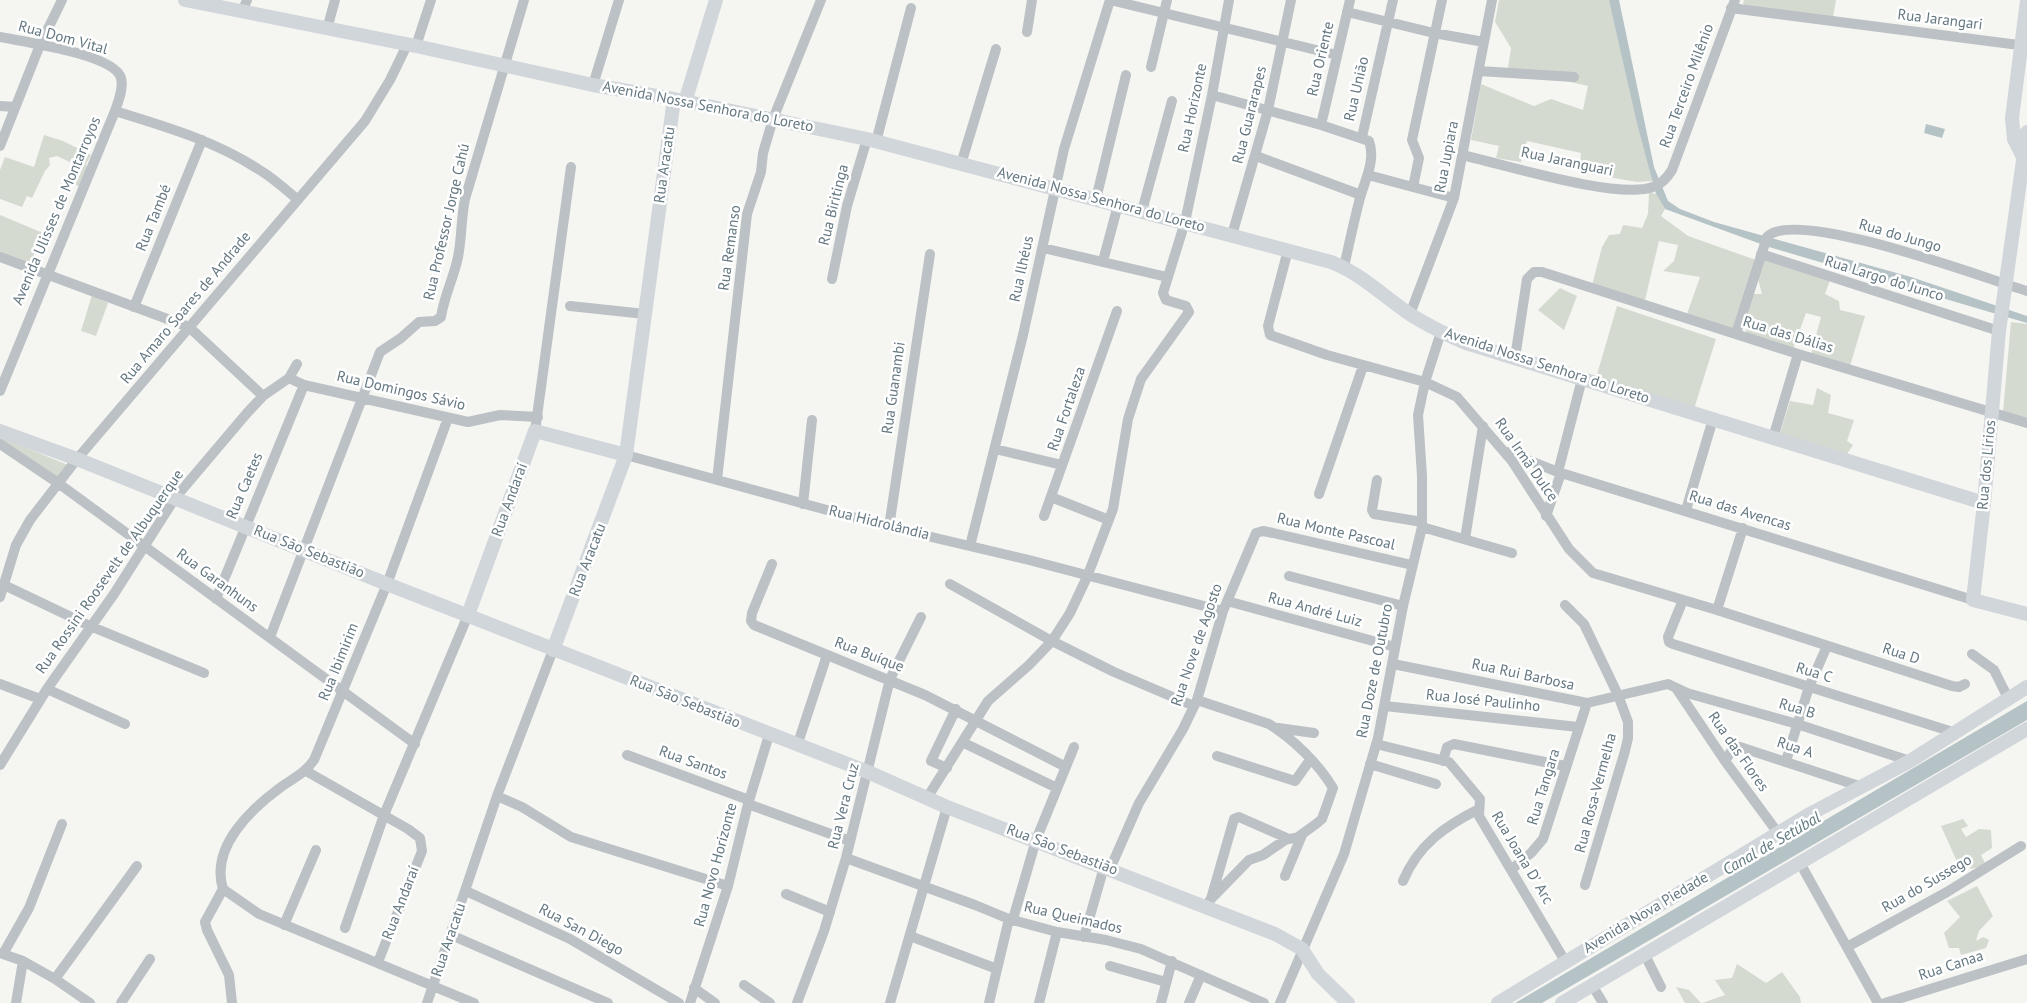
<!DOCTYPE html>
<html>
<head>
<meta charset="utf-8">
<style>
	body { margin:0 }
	canvas { display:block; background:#f5f5f2 }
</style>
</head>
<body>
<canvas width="2027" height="1003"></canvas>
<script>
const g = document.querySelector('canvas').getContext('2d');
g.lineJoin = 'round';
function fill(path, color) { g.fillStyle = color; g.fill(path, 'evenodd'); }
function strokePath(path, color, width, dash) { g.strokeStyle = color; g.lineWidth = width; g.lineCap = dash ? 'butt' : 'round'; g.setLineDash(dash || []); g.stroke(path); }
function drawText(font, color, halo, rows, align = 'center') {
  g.font = font + ' "PT Sans",sans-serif'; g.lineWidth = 5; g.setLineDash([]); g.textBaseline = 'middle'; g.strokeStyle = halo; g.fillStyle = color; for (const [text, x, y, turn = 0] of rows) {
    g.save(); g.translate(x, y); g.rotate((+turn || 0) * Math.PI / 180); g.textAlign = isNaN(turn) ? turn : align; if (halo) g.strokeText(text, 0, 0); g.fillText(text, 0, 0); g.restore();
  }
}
fill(new Path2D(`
	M1499 0H1610L1637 124 1653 181 1637 182 1579 172 1581 153 1527 141 1521 162 1496 158 1499 146 1471 140 1481 84 1534 106 1551 99 1583 110 1588 86 1508 68 1511 48 1495 22Z
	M1744 0H1836L1833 18 1748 9 1743 3Z
	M44 135 63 141 91 155 86 164 91 178 80 187 69 181 76 165 57 156 49 158 50 165 45 171 32 198 27 196 22 207 0 199V170L5 157 34 167Z
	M1649 192 1656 194 1665 209 1661 216 1688 236 1756 260 1734 329 1687 314 1700 277 1663 271 1674 261 1678 245 1659 241 1645 300 1592 285 1602 247 1609 235 1620 234 1623 225 1642 228 1648 214Z
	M0 215 43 233 29 266 0 254Z
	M1764 259 1830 280 1825 294 1839 301 1840 310 1865 316 1850 366 1811 354 1821 317 1806 313 1793 349 1746 333V318L1753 294H1762L1758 279Z
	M1560 288 1577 296 1564 330 1538 310Z
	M92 295 108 303 96 336 81 331Z
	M1617 306 1716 339 1694 409 1596 378Z
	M2011 322 2027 324V420L2003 412Z
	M1817 388 1831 395 1828 413 1854 420 1847 441 1853 445 1845 457 1779 436 1790 401 1813 405Z
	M0 437 68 465 54 483 0 444Z
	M1963 819 1968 826 1961 829 1966 837 1979 829 1991 830 1992 848 1981 855 1986 865 1971 869 1965 863 1959 866 1941 826Z
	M1977 886 1993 916 1979 931 1976 941 1983 937 1989 940 1986 948 1961 955 1959 948H1949L1944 933 1960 917 1947 901Z
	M1737 964 1766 983 1782 972 1800 997 1801 1003H1702L1725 995 1715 980 1732 978Z
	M1676 987 1689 990 1701 1003H1685Z`), '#d5dad1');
fill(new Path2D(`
	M1609 0H1619L1654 167 1668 201 1680 209 1714 222 1911 277 2027 316V323L1769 247 1665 209 1656 194 1637 124Z
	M1926 124 1945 129 1942 138 1924 133Z
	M2027 701V720L1542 1003H1515Z`), '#b5c3c6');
strokePath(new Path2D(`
	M1110 0 1337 55
	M1731 8 2027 46
	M242 12 247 0
	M1347 12 1434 33 1484 42
	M327 29 335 0
	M1027 32 1032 0
	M0 37C24 42 114 54 121 78 124 88 118 102 115 111L0 391
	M416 46 431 0
	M1151 67 1167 0
	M1479 71 1574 77
	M593 85 619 0
	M1212 95 1321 125 1369 141C1376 160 1365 180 1360 198 1354 221 1349 244 1344 267
	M0 106 15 107
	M115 111C164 126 215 141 258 169 272 177 285 189 298 200
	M1321 125 1350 0
	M1362 137 1393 0
	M876 142 911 8
	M0 146 40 45 62 0
	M1462 155C1503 164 1617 200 1653 187 1662 184 1667 178 1672 170L1735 0
	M1256 156 1361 195
	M961 164 996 49
	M1368 175 1454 198
	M1413 187 1419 158 1412 140 1442 0
	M1096 199 1126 75
	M1142 211 1172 101
	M1232 235 1268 110 1291 0
	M1043 248 1167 277
	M1288 250 1268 326 1270 335 1327 355 1425 382 1457 397 1512 461 1569 549 1593 573 1717 610 1952 686 1959 687 1965 684
	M1761 254 1999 331
	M0 257 189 327 263 396
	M1103 261 1118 205
	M832 279 847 206 867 139
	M570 306 645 314
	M134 307 202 140
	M1410 314 1454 198 1492 0
	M1736 334 1767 237C1793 206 1987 279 2027 291
	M1515 358 1527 279 1534 272H1542L1798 354 2027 423
	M289 378 304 385 468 422 500 415 538 417
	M448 418 387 584 314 760C305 773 294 778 281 787 251 809 210 847 223 889L259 914 474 1003
	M535 431 571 167
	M1773 438 1798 354
	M0 444 58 483 415 744
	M995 449 1062 465
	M1507 452 1558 472 1973 600
	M626 455 889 527 1029 560 1223 611
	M717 480 747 214 761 172 763 153 773 119 821 0
	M1377 480 1372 510 1374 514 1422 522
	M1319 494 1363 366
	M1051 497 1109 520
	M803 504 812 420
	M1686 510 1713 419
	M1044 516 1117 311
	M1546 516 1560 476 1558 472 1582 379
	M889 527 930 254
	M1422 527 1512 553
	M1465 539 1483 426
	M970 546 1023 335 1064 149 1110 0
	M772 564 752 613 751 621 754 625 925 695 1066 767
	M1289 576 1403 606
	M950 584 1050 640
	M4 585 90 626 204 673
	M0 597 16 545 30 520 77 459 365 121 390 80 407 45
	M216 599 304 385
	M1683 600 1668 637 1669 642 1673 644 1956 733
	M1227 601 1395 647
	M1565 605 1584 624 1618 695 1628 722V738L1625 751 1585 885
	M1717 610 1743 528
	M270 637 380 352 401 338 419 322 435 321 441 317C444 296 454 277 458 257 462 237 461 218 465 199L524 0
	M1052 641 1114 672 1194 706
	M1972 654 1994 670 2008 698
	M1393 664 1587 703 1668 684 1687 693 1797 724 1910 761
	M0 684 40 699
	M1676 688 1725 761 1778 833
	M47 689 125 724
	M1197 700 1269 724C1293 739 1318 763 1333 788L1322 819 1316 824 1298 837 1285 840 1263 855 1249 860 1210 900
	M1385 706 1578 727
	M1278 728 1314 733
	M962 742 1057 788
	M1376 744 1449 762 1480 799 1479 816 1565 961
	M797 746 827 655
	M627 755 749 800
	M1217 756 1295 781 1310 760
	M1443 761 1447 747 1454 744 1565 766
	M1725 761 1732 750 1740 747 1862 787
	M1786 761 1809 687 1827 646
	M1370 764 1436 784
	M0 765 47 689 114 594 175 498 247 413 263 396 289 378 297 364
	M947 768 931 761 956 709
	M306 771 408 829 420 838 422 851 378 962
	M497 796 522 807 571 837 728 886
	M927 798 988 701 1029 665 1052 641 1070 613 1087 577 1113 509 1128 419 1141 379 1189 312 1186 306 1166 300 1163 293 1185 222 1212 95 1229 0
	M748 804 850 841
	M846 858 975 905 1009 919 1057 932 1106 940 1141 949 1264 1003
	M1800 863 1878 1003
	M1110 869 1139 803 1183 729 1197 700 1223 611 1256 533 1263 531 1273 533 1412 565
	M1512 869 1531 853 1543 839 1587 703
	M1285 876 1302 835
	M1403 881C1418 845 1445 826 1479 809
	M223 889 205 922 207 930 229 975 232 1003
	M466 891 570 939 679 1003
	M786 894 830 912
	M1211 899 1234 819 1239 817 1289 839
	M1013 919 1036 840 1074 747
	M284 925 316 850
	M345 928 384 815 468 615
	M451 935 608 1003
	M910 936 997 969
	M1084 937 1104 867
	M1847 947 1947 892 2021 846
	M0 953 23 961 55 979 90 1003
	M3 954 29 908 62 824
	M1645 955 1661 987
	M1110 966 1166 982
	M55 979 137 866
	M744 985 770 1003
	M1592 985 1603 1003
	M694 988 715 1003
	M16 1003 23 961
	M121 1003 150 959
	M427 1003 497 796 553 650
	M690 1003 728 886 748 804 769 735
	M797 1003 824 931 846 858 890 679 921 617
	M890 1003 947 807
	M989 1003 1009 919
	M1039 1003 1057 932
	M1161 1003 1172 961
	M1189 1003 1201 975
	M1280 1003 1344 854 1378 738 1403 606 1422 527V476L1418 415 1425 382 1441 332
	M1885 1003 2027 959`), '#bbc1c4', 10);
strokePath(new Path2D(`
	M185 0 416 46 593 85 674 99 867 139 1331 262C1362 274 1384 297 1411 315 1429 326 1447 335 1466 343L1984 503
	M685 102 716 0
	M2027 132 1999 331 1984 503 1973 600 2027 614
	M2024 159 2014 139 2012 118 2027 1
	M0 431 77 459 387 584 868 772 947 807 1275 934 1302 949 1318 974 1348 1003
	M468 615 535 431 626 455
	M553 650 626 455 674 99
	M1498 1003 1808 815 1910 761 2027 687
	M1562 1003 2027 729`), '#d1d6da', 14);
drawText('15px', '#657882', '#fff', [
	["Rua Jarangari",1940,20,7],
	["Rua Dom Vital",63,38,15],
	["Rua Oriente",1321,59,-77],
	["Rua Terceiro Milênio",1687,86,-70],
	["Rua União",1357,89,-77],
	["Avenida Nossa Senhora do Loreto",708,107,11],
	["Rua Horizonte",1193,108,-78],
	["Rua Guararapes",1250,115,-76],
	["Rua Jupiara",1447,157,-79],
	["Rua Jaranguari",1567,162,12],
	["Rua Aracatu",665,165,-82],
	["Avenida Nossa Senhora do Loreto",1101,200,15],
	["Rua Biritinga",834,205,-76],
	["Avenida Ulisses de Montarroyos",57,211,-67],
	["Rua També",154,218,-68],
	["Rua Professor Jorge Cahú",447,222,-77],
	["Rua do Jungo",1900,236,16],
	["Rua Remanso",730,248,-82],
	["Rua Ilhéus",1022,269,-78],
	["Rua Largo do Junco",1884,279,17],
	["Rua Amaro Soares de Andrade",186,308,-50],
	["Rua das Dálias",1788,335,17],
	["Avenida Nossa Senhora do Loreto",1547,366,18],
	["Rua Guanambi",894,388,-82],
	["Rua Domingos Sávio",401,391,13],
	["Rua Fortaleza",1067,409,-71],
	["Rua Irmã Dulce",1526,460,55],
	["Rua dos Lírios",1987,465,-85],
	["Rua Caetes",245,486,-67],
	["Rua Andaraí",510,500,-70],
	["Rua das Avencas",1740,511,17],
	["Rua Hidrolândia",879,523,14],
	["Rua Monte Pascoal",1336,532,13],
	["Rua São Sebastião",309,552,22],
	["Rua Aracatu",588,560,-69],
	["Rua Rossini Roosevelt de Albuquerque",110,572,-55],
	["Rua Garanhuns",217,581,36],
	["Rua André Luiz",1315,610,15],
	["Rua Nove de Agosto",1197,645,-71],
	["Rua D",1901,654,18],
	["Rua Buíque",869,655,21],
	["Rua Ibimirim",339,662,-68],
	["Rua Doze de Outubro",1375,671,-79],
	["Rua C",1814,673,17],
	["Rua Rui Barbosa",1523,675,12],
	["Rua José Paulinho",1483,701,6],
	["Rua São Sebastião",685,702,22],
	["Rua B",1797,709,17],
	["Rua A",1795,748,18],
	["Rua das Flores",1738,752,55],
	["Rua Santos",693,763,20],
	["Rua Tangara",1544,787,-73],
	["Rua Rosa-Vermelha",1596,793,-75],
	["Rua Vera Cruz",844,806,-76],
	["Rua São Sebastião",1062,850,21],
	["Rua Joana D' Arc",1522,858,59],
	["Rua Novo Horizonte",716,865,-75],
	["Rua do Sussego",1927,884,-30],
	["Rua Andaraí",401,903,-69],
	["Avenida Nova Piedade",1646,913,-31],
	["Rua Queimados",1073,918,13],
	["Rua San Diego",581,930,28],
	["Rua Aracatu",449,940,-71],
	["Rua Canaa",1951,966,-18]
]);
drawText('italic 16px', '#607a7f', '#fff', [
	["Canal de Setúbal",1772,844,-30]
]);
</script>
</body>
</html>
